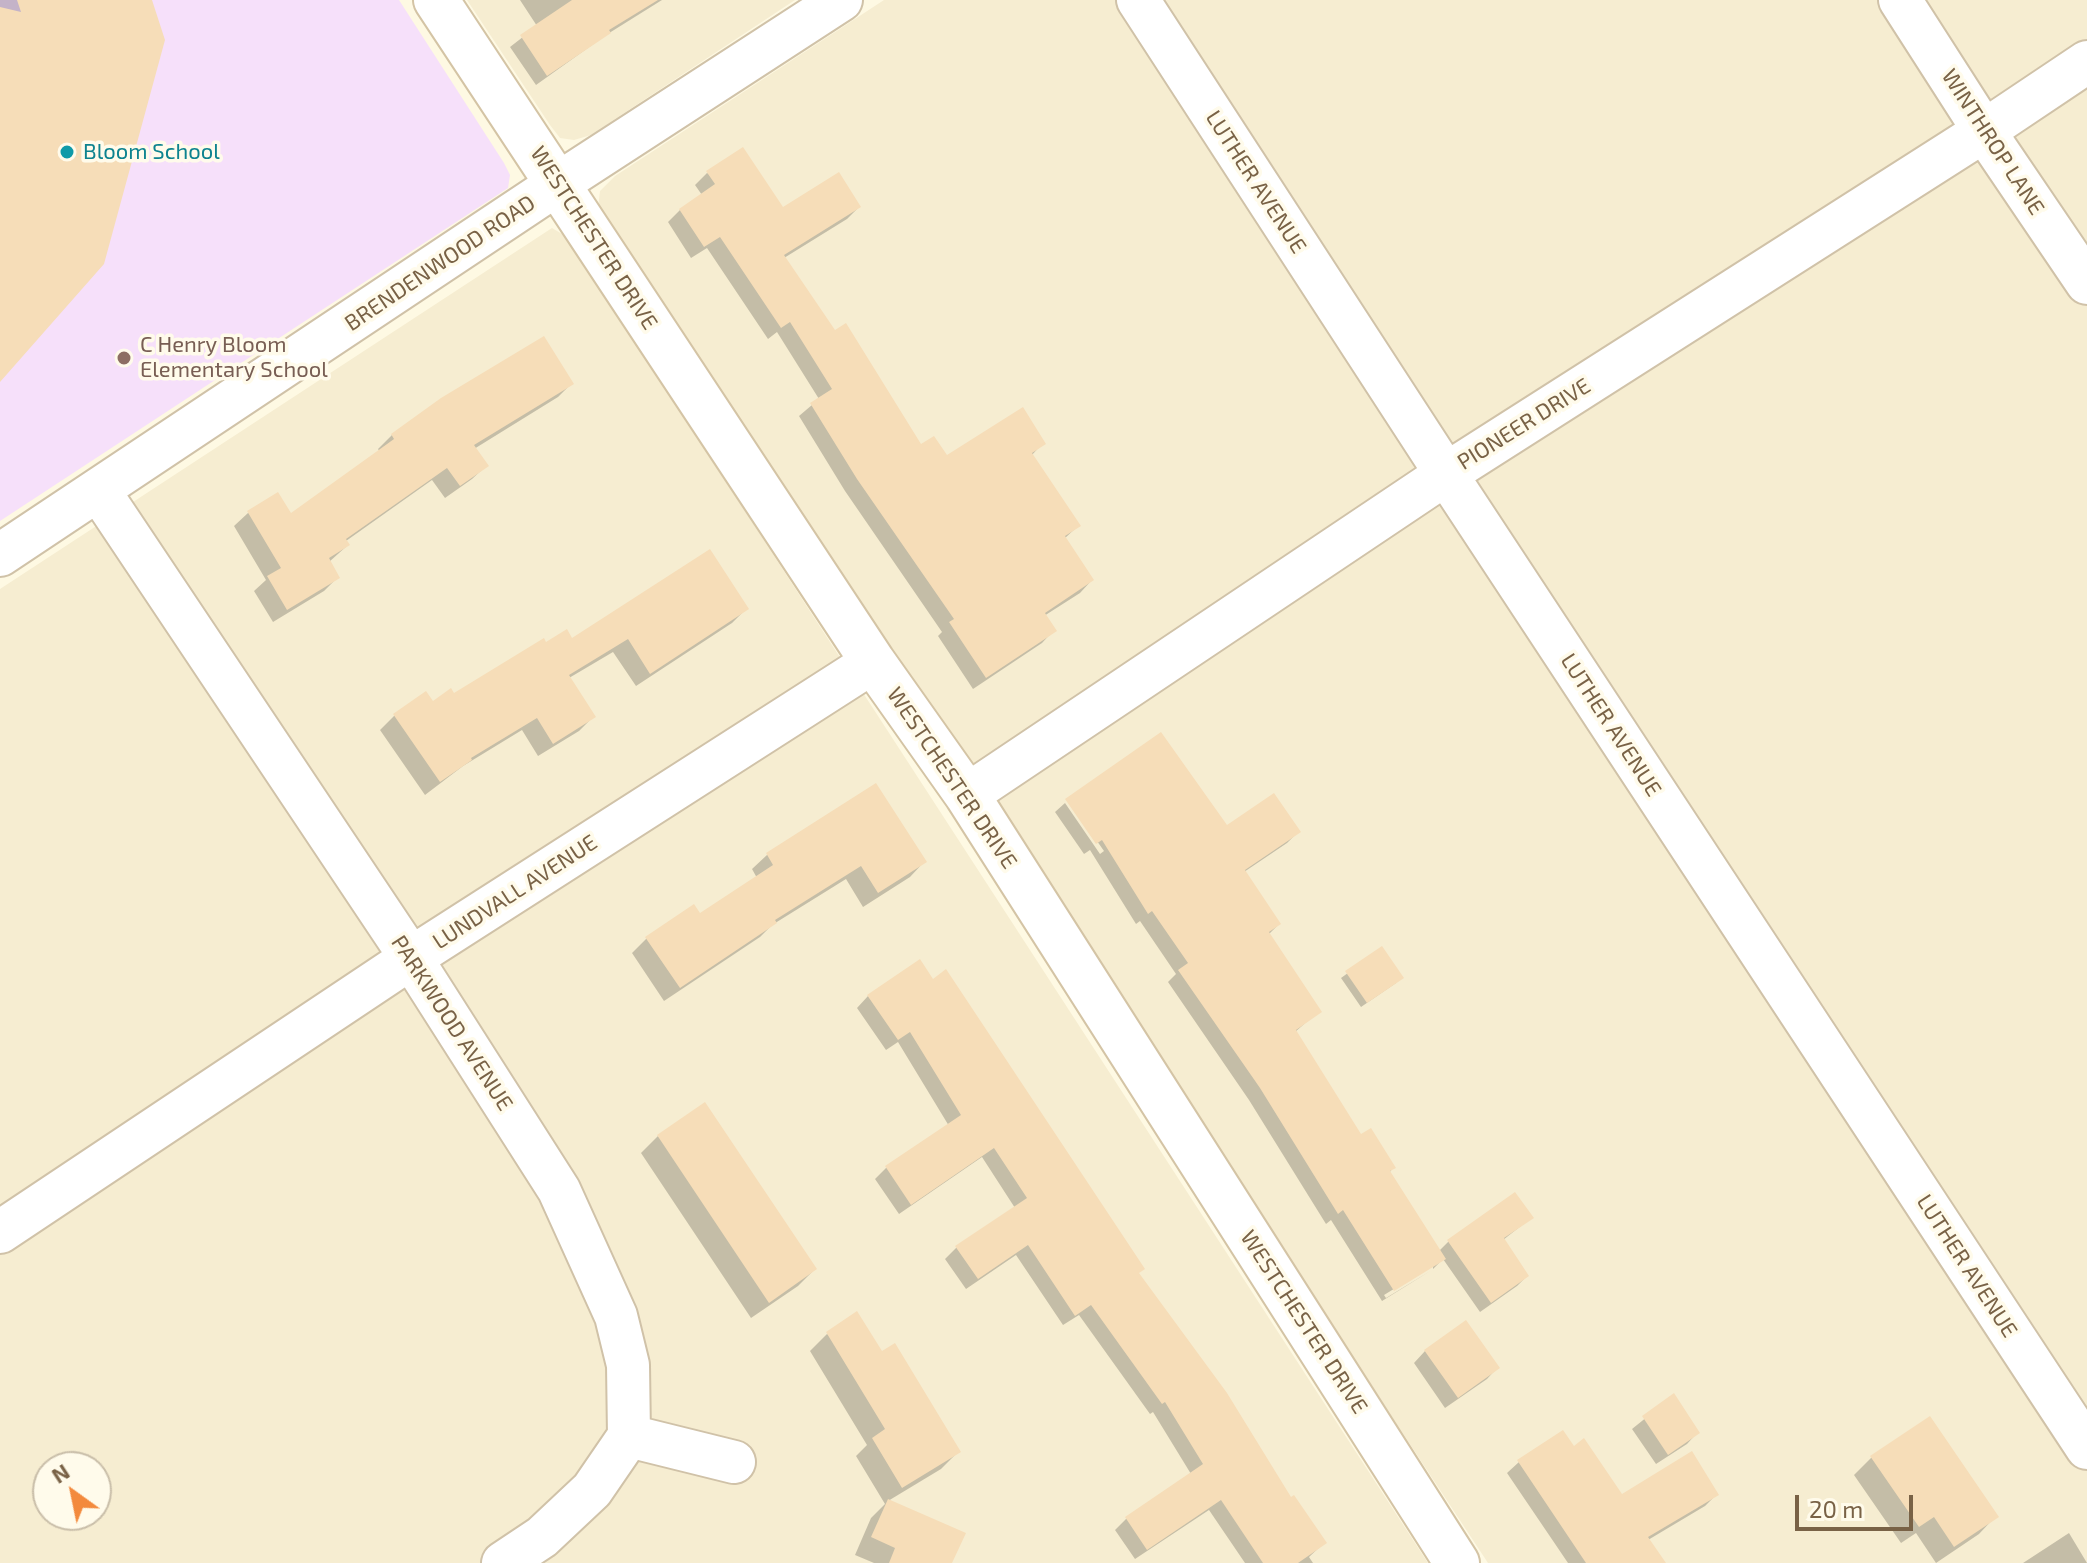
<!DOCTYPE html>
<html>
<head>
<meta charset="utf-8">
<style>
	body { margin:0 }
	#map { position:relative; width:2087px; height:1563px; overflow:hidden; background:#fef9e3; font-family:"Exo 2",sans-serif }
	canvas { display:block }
	.north { position:absolute; left:32px; top:1451px; width:80px; height:80px; box-sizing:border-box; background:#fffbeb; border:2px solid #c9bea9; border-radius:50%; rotate:327deg; font-size:22px; font-weight:700; line-height:32px; text-align:center; color:#796246 }
	.north::after { content:''; display:block; margin:auto; width:28px; height:36px; background:#f38a3d; clip-path:polygon(50% 0,100% 100%,50% 72%,0 100%) }
	.scale { position:absolute; left:1795px; top:1495px; width:118px; height:36px; box-sizing:border-box; border:4px solid #796246; border-top:0; padding-left:10px; font-size:24px; line-height:28px; white-space:nowrap; color:#796246; -webkit-text-stroke:6px #fffbeb; paint-order:stroke }
</style>
</head>
<body>
<div id="map">
<canvas width="2087" height="1563"></canvas>
<div class="north">N</div>
<div class="scale">20 m</div>
</div>
<script>
const g = document.querySelector('canvas').getContext('2d');
g.lineJoin = 'round';
function fill(path, color) { g.fillStyle = color; g.fill(path, 'evenodd'); }
function strokePath(path, color, width, dash) { g.strokeStyle = color; g.lineWidth = width; g.lineCap = dash ? 'butt' : 'round'; g.setLineDash(dash || []); g.stroke(path); }
function drawText(font, color, halo, rows, align = 'center') {
  g.font = font + ' "Exo 2",sans-serif'; g.lineWidth = 7; g.setLineDash([]); g.textBaseline = 'middle'; g.strokeStyle = halo; g.fillStyle = color; for (const [text, x, y, turn = 0] of rows) {
    g.save(); g.translate(x, y); g.rotate((+turn || 0) * Math.PI / 180); g.textAlign = isNaN(turn) ? turn : align; if (halo) g.strokeText(text, 0, 0); g.fillText(text, 0, 0); g.restore();
  }
}
fill(new Path2D(`
	M467 0H795L591 135 574 140 560 138 550 125Z
	M884 0H2087V1563H1488L598 208 600 191 615 176Z
	M552 228 567 237 1428 1563H0V589ZM48 1467H96V1515H48Z`), '#f6edd1');
fill(new Path2D(`
	M0 0H399L504 163 510 175 508 188 0 521Z`), '#f6e0fa');
fill(new Path2D(`
	M0 0H150L0 379Z
	M520 0H662L606 35 536 85 510 47 537 26Z
	M707 173 782 210 859 207 847 219 784 258 834 332 921 446 946 457 1043 443 1031 456 1078 526 1064 539 1092 580 1080 593 1044 616 1054 630 1042 643 973 689 938 636 942 632 845 491 799 416 819 399 777 332 768 339 707 248 691 258 668 222 680 210 702 195 695 185Z
	M572 383 558 397 474 449 486 466 472 479 445 498 432 480 346 541 348 545 329 562 338 577 324 591 273 622 254 591 266 580 234 526 248 513 290 516 380 452 378 449 392 435Z
	M746 609 732 623 636 686 613 652 569 678 593 717 579 731 538 756 522 730 463 766 425 795 380 730 394 716 426 694 433 704 454 696 545 645Z
	M876 785 924 862 910 877 863 907 846 879 772 925 760 937 664 1001 632 953 647 938 700 916 757 878 752 869 767 855Z
	M1068 800 1226 828 1298 832 1287 843 1244 872 1279 924 1268 935 1319 1011 1295 1032 1360 1137 1393 1168 1389 1173 1438 1252 1449 1241 1531 1218 1503 1240 1527 1276 1517 1286 1480 1312 1443 1259 1433 1269V1265L1384 1295 1386 1298 1432 1270 1382 1301 1331 1220 1326 1224 1249 1100 1168 982 1176 974 1140 921 1136 924 1090 850 1084 854 1055 812 1065 803 1100 854 1104 851Z
	M1381 949 1396 983 1361 1007 1341 978Z
	M919 962 1290 1499 1324 1543 1309 1557 1313 1563H1245L1209 1510 1135 1559 1115 1530 1126 1519 1191 1474 1153 1412 1150 1414 1079 1315 1063 1325 1016 1255 966 1289 945 1259 957 1247 1015 1208 982 1157 899 1214 875 1179 886 1168 949 1126 898 1042 886 1050 857 1008 868 996Z
	M658 1136 815 1269 798 1286 751 1318 641 1153Z
	M1466 1323 1498 1367 1487 1379 1445 1408 1414 1363 1425 1351Z
	M827 1334 881 1354 958 1452 941 1469 888 1501 950 1563H874L855 1555 871 1518 885 1504 856 1456 867 1445 810 1351Z
	M1673 1396 1698 1432 1687 1444 1656 1464 1632 1429Z
	M1930 1419 1996 1516 1979 1534 1936 1563 1916 1533 1901 1543 1854 1475 1871 1458Z
	M1573 1449 1621 1496 1717 1494 1705 1506 1648 1540 1663 1563H1568L1507 1473 1519 1462Z
	M2069 1533 2087 1563H2023Z`), '#0003');
fill(new Path2D(`
	M17 0H152L165 40 104 264 0 382V7L21 12Z
	M572 0H658L609 30 611 33 547 76 520 35Z
	M743 147 783 207 839 172 861 207 784 255 835 330 846 323 921 444 934 436 947 455 1023 407 1046 444 1032 453 1081 526 1065 536 1094 580 1045 613 1057 631 986 678 949 622 954 619 857 479 810 403 832 389 790 322 781 328 720 237 704 247 679 209 715 184 706 171Z
	M544 336 574 384 474 445 489 466 460 486 447 468 346 539 350 545 329 558 340 578 287 610 267 576 281 568 247 511 278 492 291 513 394 439 391 434 441 398Z
	M710 549 749 609 650 674 628 639 569 675 596 717 553 744 537 718 471 758 472 760 440 782 393 714 426 691 433 701 451 688 454 693 544 638 546 642 567 629 572 638Z
	M1161 732 1227 825 1274 793 1301 832 1245 870 1281 924 1269 932 1322 1012 1296 1030 1361 1134 1371 1128 1396 1168 1390 1171 1446 1259 1394 1291 1343 1210 1338 1214 1260 1088 1178 970 1188 963 1152 911 1148 914 1102 840 1096 844 1065 799Z
	M876 783 927 862 878 893 861 866 775 920 777 923 680 988 645 937 694 904 700 913 773 865 766 853Z
	M1382 946 1404 978 1367 1003 1345 971Z
	M920 959 933 979 946 969 1145 1269 1139 1273 1227 1393 1291 1497 1294 1495 1327 1543 1298 1563H1263L1221 1500 1147 1550 1125 1517 1203 1464 1165 1402 1162 1404 1091 1305 1075 1316 1028 1245 978 1279 955 1246 1027 1198 994 1148 911 1205 885 1166 961 1115 910 1032 898 1040 867 995Z
	M705 1102 817 1269 769 1303 657 1135Z
	M1515 1192 1534 1218 1504 1238 1529 1276 1491 1303 1447 1240Z
	M857 1311 882 1351 895 1343 961 1452 902 1488 872 1438 885 1429 826 1332Z
	M1466 1320 1500 1368 1458 1398 1424 1350Z
	M1674 1393 1700 1433 1668 1455 1642 1416Z
	M1930 1416 1999 1517 1954 1547 1934 1517 1919 1527 1870 1456Z
	M1563 1430 1574 1446 1584 1438 1622 1494 1692 1451 1719 1495 1648 1537 1666 1563H1586L1517 1460Z
	M888 1499 966 1533 952 1563H889L895 1548 871 1537Z`), '#f6ddb8');
const street = new Path2D(`
	M1138 0 1446 474 2087 1448
	M1900 0 1984 131 2087 283
	M99 491 411 958 559 1190 616 1316 628 1365 629 1436 592 1490 542 1537 503 1563
	M0 555 559 183 841 0
	M967 795 1446 474 1984 131 2087 62
	M0 1232 411 958 873 662
	M629 1436 734 1462`);
const secondary = new Path2D(`
	M436 0 873 662 967 795 1457 1563`);
strokePath(street, '#d0c2a8', 46);
strokePath(secondary, '#d4c4a5', 48);
strokePath(street, '#fff', 42);
strokePath(secondary, '#fff', 44);
for (const [x, y, r, color] of [
	[67,152,8,"#0f9aa8"],
	[124,358,8,"#8d6e63"]
]) { const dot = new Path2D(); dot.arc(x, y, r, 0, 2 * Math.PI); g.fillStyle = color; g.fill(dot); strokePath(dot, '#fffbeb', 3); }
drawText('22px', '#796246', '#fffbeb', [
	["WINTHROP LANE",1993,142,57],
	["LUTHER AVENUE",1256,182,57],
	["WESTCHESTER DRIVE",594,238,57],
	["BRENDENWOOD ROAD",440,263,-34],
	["PIONEER DRIVE",1524,424,-32],
	["LUTHER AVENUE",1611,725,57],
	["WESTCHESTER DRIVE",952,778,56],
	["LUNDVALL AVENUE",515,892,-33],
	["PARKWOOD AVENUE",452,1023,57],
	["LUTHER AVENUE",1967,1266,57],
	["WESTCHESTER DRIVE",1304,1322,57]
]);
drawText('22px', '#0d838f', '#fffbeb', [
	["Bloom School",83,152]
], 'left');
drawText('22px', '#785e54', '#fffbeb', [
	["C Henry Bloom",140,345],
	["Elementary School",140,370]
], 'left');
</script>
</body>
</html>
